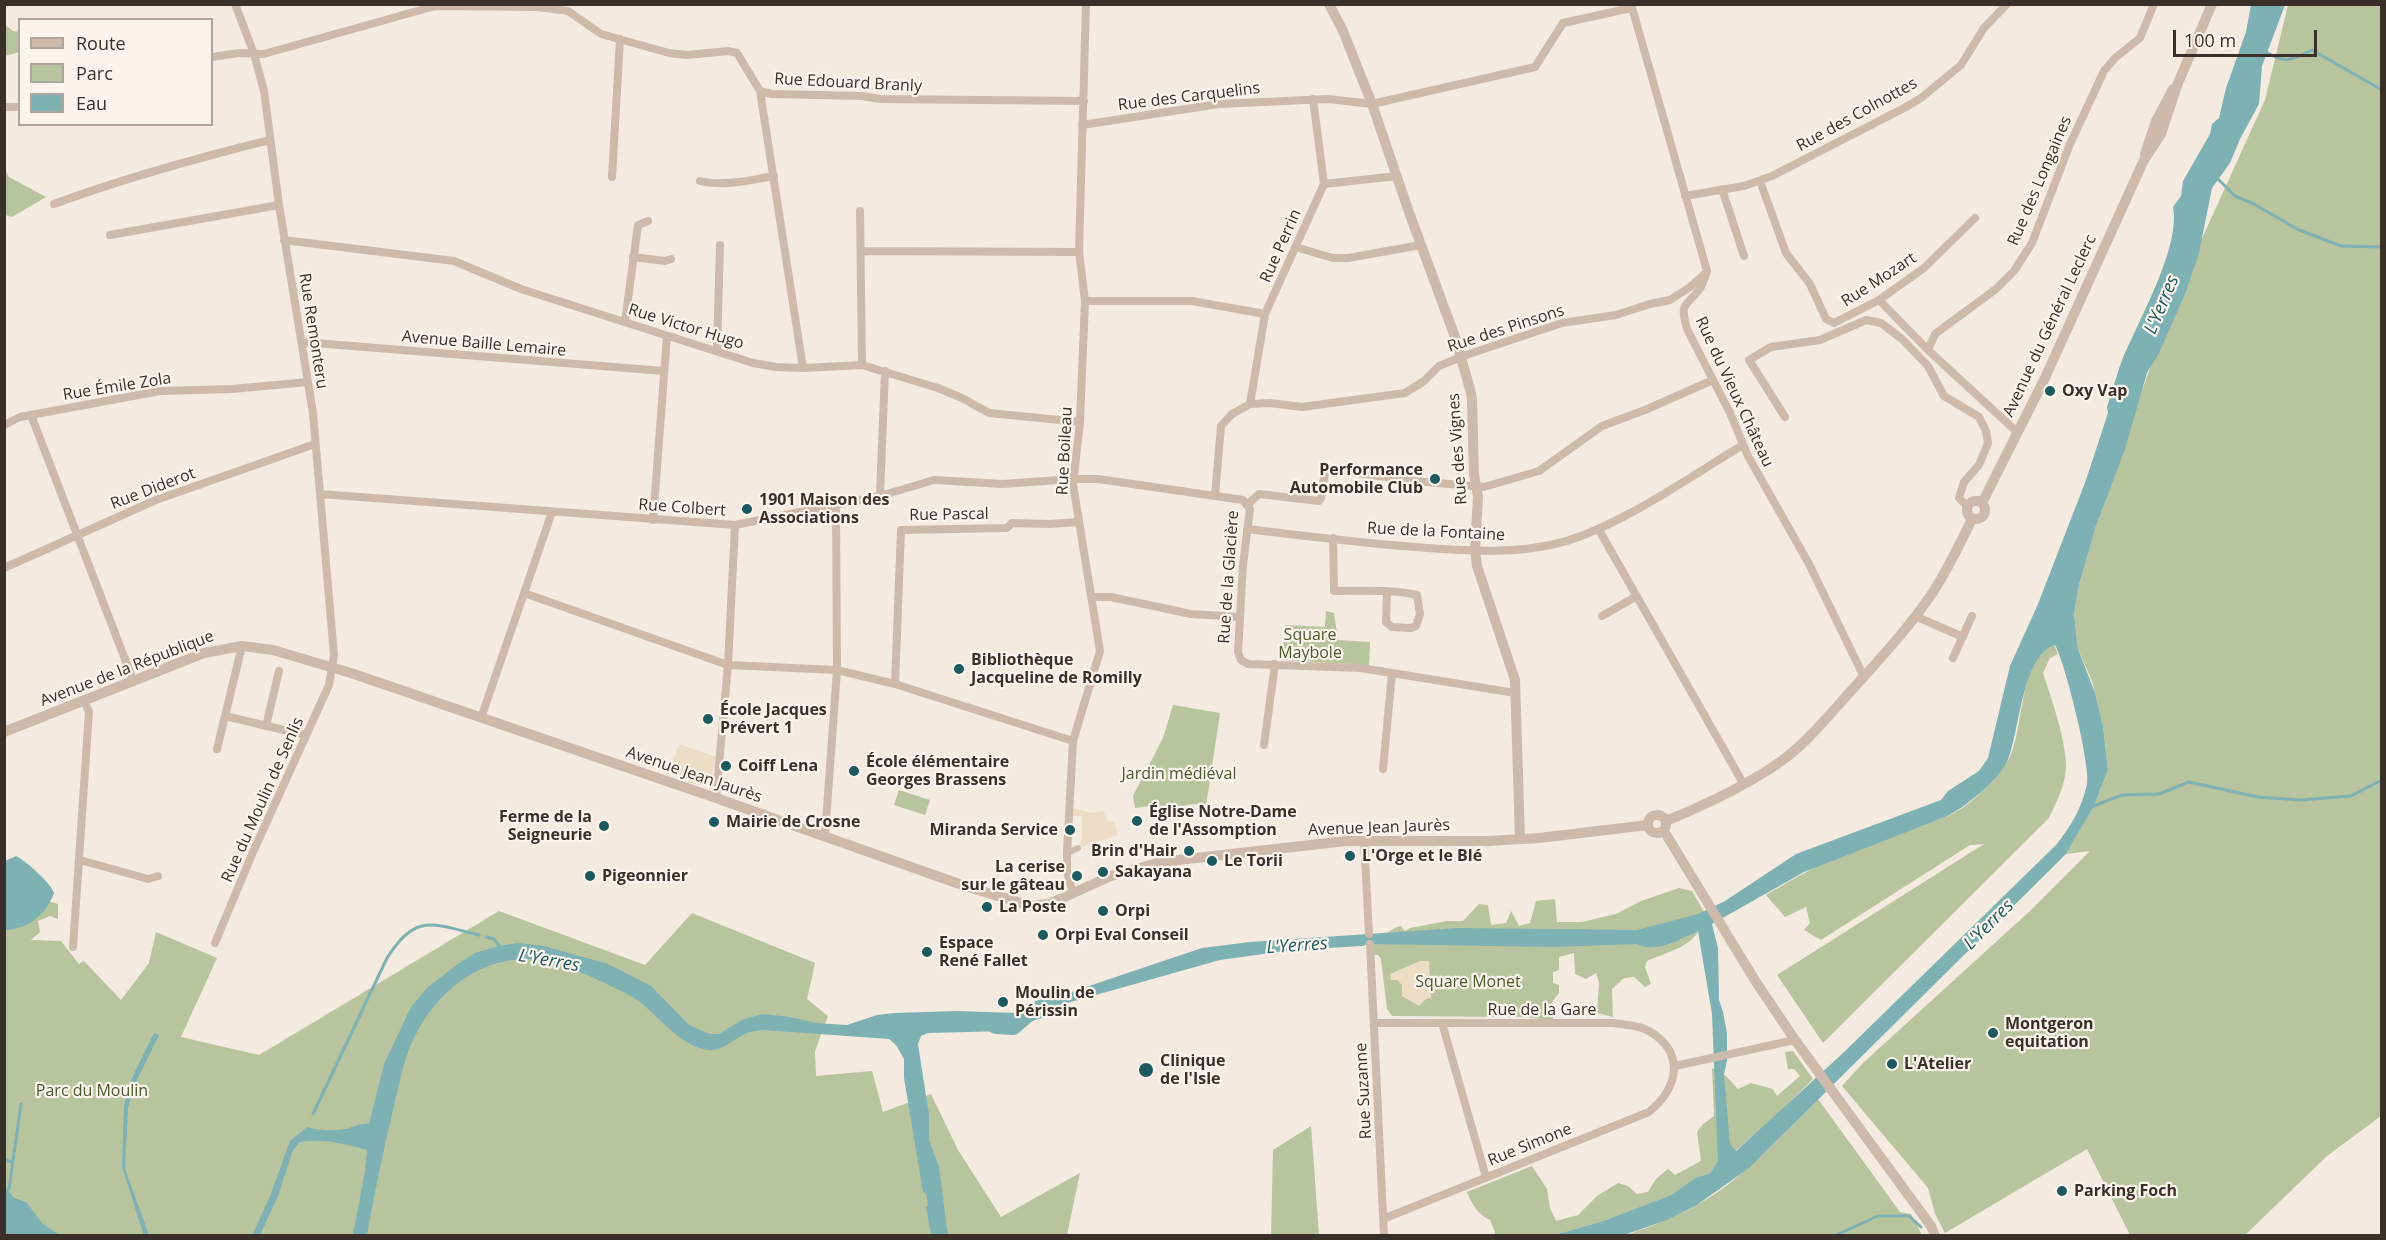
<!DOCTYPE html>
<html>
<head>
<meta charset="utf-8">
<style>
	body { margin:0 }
	#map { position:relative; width:2386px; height:1240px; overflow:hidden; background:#f4eae0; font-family:"Open Sans",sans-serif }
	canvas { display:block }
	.frame { position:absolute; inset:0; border:6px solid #3b2f2a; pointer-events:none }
	.legend { position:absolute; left:18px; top:18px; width:195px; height:108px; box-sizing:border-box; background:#fbf4ed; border:2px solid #aea59f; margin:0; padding:8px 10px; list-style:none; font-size:18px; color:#3b2f2a }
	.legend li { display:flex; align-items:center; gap:12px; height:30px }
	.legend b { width:30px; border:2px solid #aea59f }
	.scale { position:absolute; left:2173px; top:30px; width:144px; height:27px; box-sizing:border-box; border:3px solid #3b2f2a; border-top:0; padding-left:8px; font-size:18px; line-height:21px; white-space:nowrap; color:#3b2f2a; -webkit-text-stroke:4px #fbf4ed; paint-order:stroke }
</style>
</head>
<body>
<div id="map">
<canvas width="2386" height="1240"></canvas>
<div class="frame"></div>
<ul class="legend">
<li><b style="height:8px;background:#cdbaaa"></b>Route</li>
<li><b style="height:16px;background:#b8c49e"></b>Parc</li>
<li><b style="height:16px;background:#7db1b3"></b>Eau</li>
</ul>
<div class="scale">100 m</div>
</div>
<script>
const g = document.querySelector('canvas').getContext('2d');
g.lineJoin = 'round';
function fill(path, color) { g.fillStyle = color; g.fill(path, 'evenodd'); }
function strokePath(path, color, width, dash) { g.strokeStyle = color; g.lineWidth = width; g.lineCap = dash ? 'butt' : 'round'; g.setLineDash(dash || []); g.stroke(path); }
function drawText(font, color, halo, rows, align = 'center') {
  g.font = font + ' "Open Sans",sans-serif'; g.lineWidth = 4.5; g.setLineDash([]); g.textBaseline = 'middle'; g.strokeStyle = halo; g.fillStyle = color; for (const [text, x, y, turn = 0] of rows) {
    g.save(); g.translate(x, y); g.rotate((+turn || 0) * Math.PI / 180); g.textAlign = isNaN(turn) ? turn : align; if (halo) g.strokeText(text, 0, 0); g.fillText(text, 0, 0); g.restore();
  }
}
fill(new Path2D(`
	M2288 5H2381V1116L2327 1156 2245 1235H2130L2087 1149 1945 1233 1935 1214 1928 1188 1842 1086 1863 1063 2031 910 2090 851 2066 854 2093 808 2108 770 2103 726 2092 681 2078 649 2074 614 2079 585 2096 526 2122 455 2118 458 2158 346 2194 256 2265 100Z
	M4 24 13 31 19 32V52L5 56Z
	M4 169 9 177 46 197 12 217 5 215Z
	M1326 611 1334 613 1338 640 1370 642 1369 665 1282 660 1285 625 1325 627Z
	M2054 645 2058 654 2050 658 2043 673C2052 701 2065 736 2066 765 2066 784 2057 801 2049 818L1823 1043 1777 975 1984 844 1970 845 1821 940 1804 930 1810 923 1806 907 1785 917 1766 895C1789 882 1810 868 1835 859 1864 847 1894 836 1924 825 1934 821 1944 818 1954 813 1973 803 1990 784 2004 767 2027 738 2015 658 2054 645Z
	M1173 705 1220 713 1206 806C1188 800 1173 810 1156 817L1150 806 1135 808 1133 796 1163 738Z
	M899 790 930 800 925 815 894 805Z
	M1679 888 1692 891 1706 915C1697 947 1674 949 1647 961L1645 967 1651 984 1645 987 1634 977 1624 978 1612 989 1613 1017 1597 1013 1599 983 1596 973 1586 979 1575 974 1574 953 1559 957V970L1553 972V983L1559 985V993L1552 1002 1553 1020 1523 1017 1392 1016 1387 1009 1381 959 1378 955H1372V944C1382 938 1391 928 1401 926L1405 931 1410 928 1447 921H1463L1479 904 1488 905 1491 925 1506 923 1511 911 1519 926 1530 923 1536 901 1555 899 1557 922H1582L1616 914 1641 901Z
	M44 900 58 904V919L50 916 38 921 40 932 31 940 61 941 79 964 84 961 121 1000 149 963 156 932 217 958 181 1037 259 1055 499 911 645 965 692 913 815 963 807 999 828 1016 815 1051 816 1076 872 1071 883 1112 931 1094 958 1150 1001 1217 1080 1173 1067 1235 5 1236V925Z
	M1793 1051 1813 1079 1771 1120 1735 1151 1718 1161 1710 1173 1695 1178 1671 1195 1603 1221 1554 1235H1494L1495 1232 1490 1220C1477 1214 1472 1204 1467 1192L1532 1166 1547 1189 1550 1208 1556 1221 1578 1215 1597 1196 1618 1183 1628 1186 1637 1194 1648 1192 1656 1179 1668 1169 1675 1175 1701 1161 1697 1132 1703 1124 1714 1116 1712 1068 1726 1076 1738 1089 1751 1083 1773 1089 1777 1096 1800 1076 1794 1069H1788L1785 1052Z
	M1818 1099 1900 1212 1911 1214 1922 1235 1624 1236C1649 1227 1674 1218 1697 1205 1744 1179 1780 1136 1818 1099Z
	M1311 1126 1319 1235H1271L1273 1150Z`), '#b8c49e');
fill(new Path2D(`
	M679 744 716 757 711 779 708 783 694 784 688 782V779L669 772Z
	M1072 808 1093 813 1103 811 1108 822 1114 821 1118 835 1078 848 1082 840V816H1071Z
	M1420 961H1429L1431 998 1426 999 1419 1006 1402 996V985L1397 980H1391L1390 974Z`), '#eddcc6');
fill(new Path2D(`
	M2251 5H2285L2262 66 2259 104 2240 139 2230 163 2212 188 2199 253 2185 294 2159 353 2147 373 2125 449 2096 526 2079 585 2074 614 2078 649 2095 693 2103 726 2108 770 2093 808 2066 854 1749 1168 1697 1205 1667 1220 1624 1235H1554L1603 1221 1671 1195 1695 1178 1710 1173 1718 1161 1712 1014 1698 931C1681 939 1655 954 1637 944L1554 947 1368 944 1363 946 1292 950 1220 960 1021 1016 1015 1029 1008 1031 928 1033 921 1036 918 1044 929 1115V1140L939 1167 948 1236 931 1235 926 1207 928 1206 926 1193 923 1192 904 1078V1059L896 1045 889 1039 763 1030C757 1031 750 1031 745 1034 733 1039 724 1051 709 1050 678 1048 654 1007 627 994 600 981 573 966 543 961 487 951 439 988 415 1036 405 1055 401 1077 396 1097 385 1143 375 1189 367 1235H353L365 1171 367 1150C346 1144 323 1138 300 1142L293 1150 278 1196 260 1235 252 1236 270 1196 290 1141 307 1127C320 1131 333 1131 346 1129 355 1127 359 1123 369 1124L384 1064 411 1007 428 987 458 964 475 953 499 946 517 943 544 946 608 964 651 986 689 1025 710 1034H719L742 1020 762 1014 790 1017 816 1023 847 1025 877 1015 894 1013 957 1011 1016 1013 1077 990 1202 948 1250 942 1457 928 1637 930 1698 914 1725 901 1796 854 1941 800 1948 791 1979 771 1988 758 2010 666 2038 604 2086 480 2108 413 2107 407C2112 392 2116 377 2121 363 2137 323 2181 248 2173 207L2181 196 2183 181 2210 134 2212 124 2219 118 2226 88 2246 32ZM2055 645C2065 662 2091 766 2087 784 2082 808 2071 826 2056 845L1842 1054 1736 1151 1730 1144 1724 1074 1727 1060V1033L1723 1012 1719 1000 1718 948 1712 924 1804 872 1945 817C1964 809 1998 780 2007 762 2020 734 2021 655 2055 645Z
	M16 856C25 860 52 884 54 893 46 915 28 929 5 930V861Z
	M154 1033 159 1035 137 1080 128 1107 125 1169 149 1235 144 1236 122 1167 124 1106 131 1080Z
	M4 1185 14 1198 26 1202 43 1224 58 1234 70 1235H5Z`), '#7db1b3');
strokePath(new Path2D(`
	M2264 51C2286 64 2290 61 2312 50L2382 90
	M2214 178 2218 179 2235 196 2254 204 2297 229 2341 246 2382 247
	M2091 807 2122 795 2159 794 2189 782 2258 797 2300 800 2351 796 2382 780
	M486 937 494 939 501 948
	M313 1114 387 958C416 912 433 924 479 935
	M4 1160 13 1162
	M9 1189 21 1104
	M1834 1236 1878 1216H1909L1921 1227`), '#7db1b3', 3);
strokePath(new Path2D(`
	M996 1025 1013 1026 1028 1013 1050 1006`), '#7db1b3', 18);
strokePath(new Path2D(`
	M1067 853 1078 848`), '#cdbaaa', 6);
strokePath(new Path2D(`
	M1631 4 1707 271C1705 277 1703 285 1699 290 1684 308 1680 303 1687 329L1730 413 1748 456 1809 564 1864 677
	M212 57 239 53 264 54 435 6 538 7 568 11 601 34 669 53 687 55 728 51 737 53 760 91 772 94 862 96 880 99 1084 101
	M760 91 803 368
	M4 107H20
	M1082 125 1219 104 1328 99 1372 104 1535 67 1563 23 1631 8
	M612 177 620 39
	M700 181C723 187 751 180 774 176
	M1760 181 1786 253 1810 284 1826 319 1834 323 1879 300 1924 268 1975 218
	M1324 184 1397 176
	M1722 189 1744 256
	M1685 196 1744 186 1772 176 1906 107 1921 98 1961 65 1984 28 2007 4
	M54 204C125 178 197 158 270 140
	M860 211 862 365
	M110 235 279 205
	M284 240 454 261 521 289 753 363 776 367 803 368 862 365 938 388 962 398 989 413 1080 422
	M1295 247 1333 258H1348L1421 245
	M861 251 1079 252
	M633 257 665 261 671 259
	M1879 300 1928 350
	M1085 301H1192L1265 314
	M625 322 638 225 648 221
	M302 342 664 371
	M717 351 720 245
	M1250 404 1265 314 1324 184 1313 99
	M31 415 133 680
	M1785 417 1749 360 1771 347 1820 340 1866 320 1881 323 1902 339 1928 366 1944 396 1979 417 1986 431 1988 443 1979 465 1964 482 1959 498 1967 506
	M4 425 20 417 160 391 232 389 308 382
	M2017 432 1928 350 1935 334 1996 289 2014 271 2032 243 2070 144 2104 71 2115 58 2140 38 2154 4
	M320 494 735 525 880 496 934 480 1003 484 1073 479H1098L1243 500 1250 509 1243 565 1238 652 1241 660 1248 664 1361 668 1515 693
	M880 496 885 371
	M1215 496 1221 426 1232 414 1250 404 1270 403 1302 407 1405 393 1424 381 1439 366 1469 354 1562 323 1616 315 1650 304 1670 300 1690 287 1706 273
	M1248 504 1259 494 1319 501 1321 498 1325 472 1328 469 1415 481 1484 487 1539 471 1602 426 1645 410 1713 380
	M653 520 667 336
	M1247 529C1307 536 1368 544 1428 548 1472 551 1516 554 1559 543 1618 528 1689 477 1743 445
	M1599 530 1743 783
	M1333 538 1334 591C1361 591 1390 589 1417 595L1420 614 1416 626 1411 628 1392 627 1386 622 1387 591
	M4 568 156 500 315 444
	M524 593 728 665 837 670 895 684 1073 741
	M1092 597H1111L1191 614 1240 617
	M1602 616 1637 596
	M1915 616 1963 637
	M1953 658 1972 616
	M895 684 901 530 1007 528 1012 523 1049 524 1078 522
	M225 716 305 735
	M481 718 552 512
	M266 726 279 671
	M1264 745 1275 664
	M217 749 242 646
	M1383 769 1392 673
	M716 798 728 665 735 525
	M825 836 837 670 836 505
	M1364 840 1369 934
	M80 860 148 879 158 876
	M1073 893 1067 872V853L1073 741 1100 651 1073 484 1080 422 1085 301 1079 252 1086 4
	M215 943 253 852 329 685 334 655 313 413 279 205 264 91 254 54 235 4
	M1370 944 1384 1236
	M73 947 89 712 84 700
	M1374 1023H1613C1625 1025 1639 1025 1649 1031 1686 1053 1678 1088 1649 1112L1383 1219
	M1442 1023 1486 1177
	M1675 1066 1795 1040`), '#cdbaaa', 8);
strokePath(new Path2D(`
	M1329 4 1343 31 1372 104 1410 215 1455 337 1470 389 1472 399 1474 474 1478 497 1475 550 1477 566 1515 680 1520 839
	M2145 154 2156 121 2173 89
	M1967 510a9 9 0 1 1 18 0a9 9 0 1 1-18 0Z
	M1982 503 2044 380 2144 160 2161 134 2178 83 2212 4
	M4 732 204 653 242 646 273 650 351 673 716 798 965 886 1031 906 1049 904 1111 876 1161 862 1346 841H1488L1539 838 1648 825
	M1648 824a9 9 0 1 1 18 0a9 9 0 1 1-18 0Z
	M1666 821C1705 805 1746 786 1780 762 1804 745 1823 722 1842 701 1873 666 1907 631 1933 592 1948 569 1960 544 1972 519
	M1664 831 1756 982 1795 1040 1931 1226 1935 1236`), '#cdbaaa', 10);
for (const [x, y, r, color] of [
	[2050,391,6,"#1d5a5f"],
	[1435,479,6,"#1d5a5f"],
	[747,509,6,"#1d5a5f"],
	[959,669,6,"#1d5a5f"],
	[708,719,6,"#1d5a5f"],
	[726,766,6,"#1d5a5f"],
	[854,771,6,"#1d5a5f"],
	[1137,821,6,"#1d5a5f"],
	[714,822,6,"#1d5a5f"],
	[604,826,6,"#1d5a5f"],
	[1070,830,6,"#1d5a5f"],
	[1189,851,6,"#1d5a5f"],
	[1350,856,6,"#1d5a5f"],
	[1212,861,6,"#1d5a5f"],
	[1103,872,6,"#1d5a5f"],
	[590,876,6,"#1d5a5f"],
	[1077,876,6,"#1d5a5f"],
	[987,907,6,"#1d5a5f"],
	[1103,911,6,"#1d5a5f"],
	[1043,935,6,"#1d5a5f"],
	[927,952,6,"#1d5a5f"],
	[1003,1002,6,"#1d5a5f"],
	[1993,1033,6,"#1d5a5f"],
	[1892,1064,6,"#1d5a5f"],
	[1146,1070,8,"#1d5a5f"],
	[2062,1191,6,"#1d5a5f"]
]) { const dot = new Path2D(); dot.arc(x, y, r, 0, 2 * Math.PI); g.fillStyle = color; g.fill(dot); strokePath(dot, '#fbf4ed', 2); }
drawText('16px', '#3b2f2a', '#fbf4ed', [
	["Rue Edouard Branly",848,83,3],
	["Rue des Carquelins",1189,97,-7],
	["Rue des Colnottes",1857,115,-29],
	["Rue des Longaines",2040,181,-67],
	["Rue Perrin",1281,246,-66],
	["Rue Mozart",1879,280,-33],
	["Avenue du Général Leclerc",2050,326,-65],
	["Rue Victor Hugo",686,327,17],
	["Rue des Pinsons",1506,329,-18],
	["Rue Remonteru",313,331,81],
	["Avenue Baille Lemaire",484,344,5],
	["Rue Émile Zola",117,387,-9],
	["Rue du Vieux Château",1734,392,65],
	["Rue des Vignes",1458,449,-94],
	["Rue Boileau",1065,451,-87],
	["Rue Diderot",153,489,-21],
	["Rue Colbert",682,508,4],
	["Rue Pascal",949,515,-1],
	["Rue de la Fontaine",1436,532,3],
	["Rue de la Glacière",1229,577,-86],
	["Avenue de la République",127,669,-21],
	["Avenue Jean Jaurès",694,775,19],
	["Rue du Moulin de Senlis",263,800,-66],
	["Avenue Jean Jaurès",1379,828,-2],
	["Rue de la Gare",1542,1010],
	["Rue Suzanne",1364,1091,-93],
	["Rue Simone",1530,1145,-22]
]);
drawText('bold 16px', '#3b2f2a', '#fbf4ed', [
	["Oxy Vap",2062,391],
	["Performance",1423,470,"right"],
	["Automobile Club",1423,488,"right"],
	["1901 Maison des",759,500],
	["Associations",759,518],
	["Bibliothèque",971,660],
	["Jacqueline de Romilly",971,678],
	["École Jacques",720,710],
	["Prévert 1",720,728],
	["École élémentaire",866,762],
	["Georges Brassens",866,780],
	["Coiff Lena",738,766],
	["Église Notre-Dame",1149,812],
	["de l'Assomption",1149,830],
	["Ferme de la",592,817,"right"],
	["Seigneurie",592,835,"right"],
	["Mairie de Crosne",726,822],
	["Miranda Service",1058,830,"right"],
	["Brin d'Hair",1177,851,"right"],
	["L'Orge et le Blé",1362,856],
	["Le Torii",1224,861],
	["La cerise",1065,867,"right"],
	["sur le gâteau",1065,885,"right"],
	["Sakayana",1115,872],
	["Pigeonnier",602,876],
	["La Poste",999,907],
	["Orpi",1115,911],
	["Orpi Eval Conseil",1055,935],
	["Espace",939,943],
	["René Fallet",939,961],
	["Moulin de",1015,993],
	["Périssin",1015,1011],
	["Montgeron",2005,1024],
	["equitation",2005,1042],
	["Clinique",1160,1061],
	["de l'Isle",1160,1079],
	["L'Atelier",1904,1064],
	["Parking Foch",2074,1191]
], 'left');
drawText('16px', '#4a5a2d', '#fbf4ed', [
	["Square",1310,635],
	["Maybole",1310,653],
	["Jardin médiéval",1179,774],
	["Square Monet",1468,982],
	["Parc du Moulin",92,1091]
]);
drawText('italic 18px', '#1d5a5f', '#fbf4ed', [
	["L'Yerres",2162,305,-67],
	["L'Yerres",1989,925,-45],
	["L'Yerres",1297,946,-4],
	["L'Yerres",549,961,10]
]);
</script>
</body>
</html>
